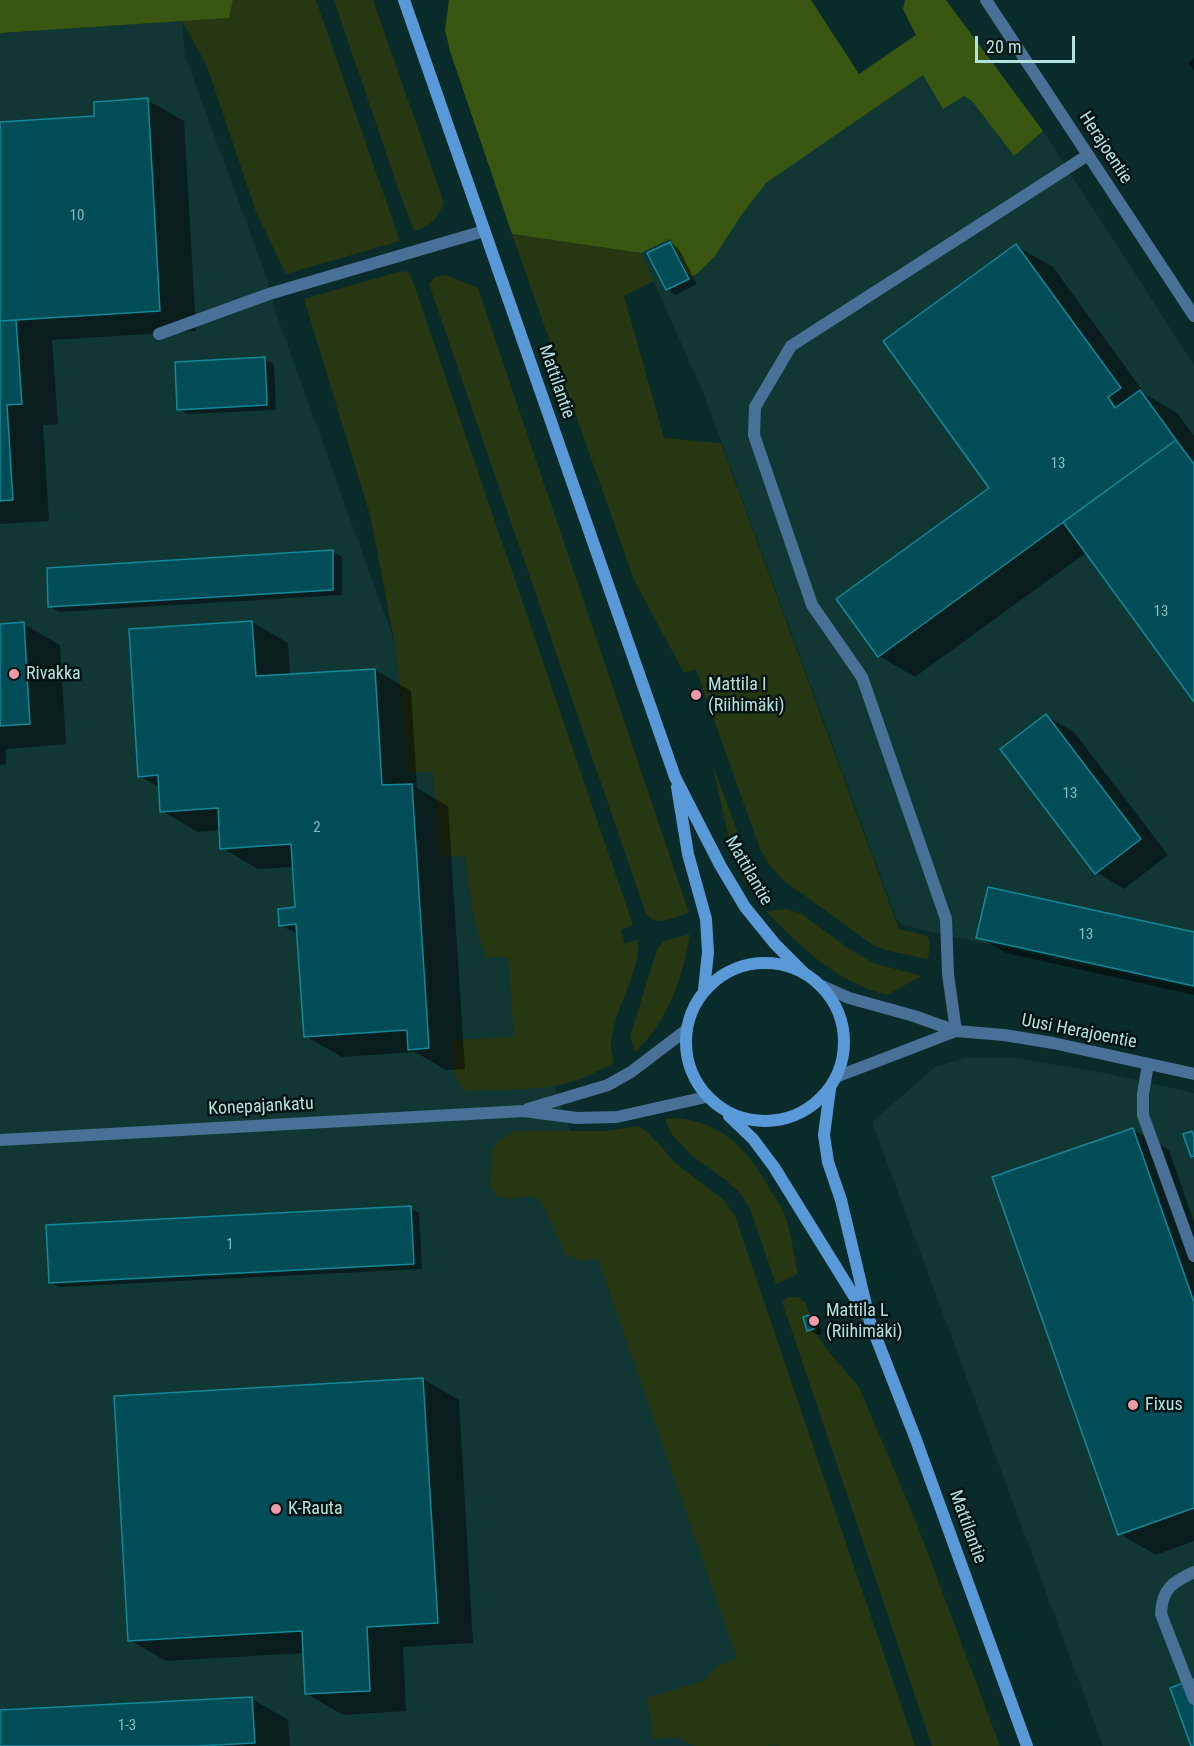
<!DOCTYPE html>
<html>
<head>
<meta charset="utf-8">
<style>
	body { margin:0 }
	#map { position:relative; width:1194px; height:1746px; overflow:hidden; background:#092b29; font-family:"Roboto Condensed",sans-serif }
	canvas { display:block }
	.scale { position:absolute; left:975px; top:36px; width:100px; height:27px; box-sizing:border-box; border:3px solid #b3e2de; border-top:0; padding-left:8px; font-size:18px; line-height:21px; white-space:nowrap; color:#b3e2de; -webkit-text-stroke:4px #001211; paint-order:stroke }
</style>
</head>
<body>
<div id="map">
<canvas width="1194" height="1746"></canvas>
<div class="scale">20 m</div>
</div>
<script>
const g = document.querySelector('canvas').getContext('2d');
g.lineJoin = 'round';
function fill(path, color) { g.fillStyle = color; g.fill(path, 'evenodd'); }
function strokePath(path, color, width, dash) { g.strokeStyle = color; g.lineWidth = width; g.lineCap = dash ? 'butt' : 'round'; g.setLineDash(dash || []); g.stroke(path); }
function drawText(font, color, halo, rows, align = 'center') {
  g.font = font + ' "Roboto Condensed",sans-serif'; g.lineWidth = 5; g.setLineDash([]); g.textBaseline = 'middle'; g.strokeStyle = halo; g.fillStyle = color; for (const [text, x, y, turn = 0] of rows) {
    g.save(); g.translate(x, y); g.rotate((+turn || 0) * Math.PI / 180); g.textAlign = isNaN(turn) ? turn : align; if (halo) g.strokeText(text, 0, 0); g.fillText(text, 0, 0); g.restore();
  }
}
fill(new Path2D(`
	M182 21 185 56 266 276 276 313 792 1746H0V33Z
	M923 75 972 101 1013 155 1043 131 1194 365V989L927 931 902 924 896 918 703 392 641 253 670 239 691 277 766 183Z
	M965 1058H1014L1104 1073 1194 1093V1746H1103L872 1122 935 1067Z`), '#113735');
fill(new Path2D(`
	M233 0H316L400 241 286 274 256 212 207 66 182 21 229 18Z
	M334 0H373L444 203C437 219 431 226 414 231L400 194Z
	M512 234 641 253 654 281 624 296 664 438 721 443 899 929 928 936 930 946 928 959 889 951 873 945 783 880 768 863 760 849 696 669 684 673 634 580Z
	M402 271 410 273 633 925 621 930 625 944 638 939C641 974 613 1009 611 1044 610 1050 613 1057 614 1063 600 1070 587 1077 571 1082 537 1092 499 1089 464 1091 452 1076 453 1058 452 1040L514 1037 508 957 486 958 474 921 465 856 440 857 433 772H408L396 649 370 515 304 299Z
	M446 275 478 288 689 913 663 921 653 920 646 914 429 284 435 277Z
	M712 763 746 855 760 885 758 892 755 895 743 878 733 857Z
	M786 909 802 914 848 948 873 963 922 976 887 995C836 982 801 947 766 911Z
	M690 934C682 979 669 1020 635 1052L630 1037 657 949 664 941Z
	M676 1118C724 1122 749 1151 771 1191 776 1199 782 1207 785 1215 791 1231 794 1257 798 1274L776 1284 750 1209 740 1193 727 1181 691 1155 670 1132 665 1119Z
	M637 1126 645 1130 660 1145 674 1162 725 1201 735 1216 915 1746H779L773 1745 768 1746H695L677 1737 653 1739 647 1698 706 1680 715 1667 737 1658 598 1259 582 1261 566 1254 541 1201 532 1196 509 1199 496 1196 490 1187 491 1153 499 1141 515 1131H607Z
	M787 1297H798L806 1303 814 1330 827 1350 859 1387 915 1519 1000 1746H932L782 1302Z`), '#263712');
fill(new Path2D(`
	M0 0H233L229 18 0 33Z
	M449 0H811L859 74 916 35 903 9 905 0H946L1043 131 1014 156 972 101 964 96 943 109 923 75 766 183 740 217 715 256 699 272 690 278 670 239 641 253 512 234 450 51 445 30Z`), '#3a5711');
fill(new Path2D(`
	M1194 58V71L1188 63Z
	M147 100 184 121 196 331 52 340 58 424 43 425 49 521 0 524V123L96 117Z
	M670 243 679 249 697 284 676 295 667 289Z
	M1016 246 1053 267 1145 394 1177 413 1194 436V700L1087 552 915 677 879 656 991 488Z
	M264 359 274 364 276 410 188 414 178 409Z
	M333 552 342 557V595L59 612 50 606Z
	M252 622 288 643 290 676 375 670 411 691 417 788 448 806 465 1069 446 1070 415 1052 342 1057 305 1036 299 935 280 925 297 909 294 867 258 869 222 848 221 830 198 832 162 811 160 788 140 776Z
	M24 624 60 645 66 744 6 749V764L0 765V625Z
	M1046 716 1074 732 1168 855 1124 889 1096 872Z
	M1194 934V995L1006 953 978 937Z
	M1132 1129 1169 1150 1194 1222V1541L1156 1555 1120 1534Z
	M410 1208 419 1213 422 1269 59 1287 50 1282Z
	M809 1316 818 1322 822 1334 818 1335 809 1330Z
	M423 1379 459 1400 473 1643 403 1647 406 1711 343 1715 307 1694 304 1653 166 1661 130 1640Z
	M252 1699 288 1720 290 1746H0V1711Z`), '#0007');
const building = new Path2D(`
	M148 98 160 311 0 321V122L94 116V102Z
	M670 242 689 279 666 290 647 253Z
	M1016 244 1121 388 1108 397 1115 408 1140 390 1176 440 878 657 836 599 989 488 883 341Z
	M16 320 22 404 7 405 13 500 0 501V321Z
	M265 357 267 405 177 410 175 362Z
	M1176 440 1194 464V702L1063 522Z
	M333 550V590L48 607 47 568Z
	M252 621 256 676 375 669 382 785 412 784 429 1048 408 1050 407 1030 304 1037 296 924 279 926 278 909 295 907 291 844 220 849 218 808 160 812 158 775 138 777 129 629Z
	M24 622 30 724 0 726V624Z
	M1046 714 1141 839 1095 874 1000 749Z
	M988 887 1194 932V986L976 938Z
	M1133 1128 1194 1302V1508L1118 1535 992 1177Z
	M1192 1131 1194 1137V1156L1191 1157 1183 1134Z
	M411 1206 414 1264 49 1283 46 1225Z
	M809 1315 814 1329 807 1331 803 1317Z
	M423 1378 438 1623 367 1627 370 1691 305 1694 302 1631 128 1641 114 1396Z
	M1194 1679V1746H1191L1170 1688Z
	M252 1697 255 1743 197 1746H0V1710Z`);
fill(building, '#004d57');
strokePath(building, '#118999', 1.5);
strokePath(new Path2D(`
	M159 334 269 294 484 231
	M956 1031 948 974 946 919 862 677 812 605 754 435 755 407 791 346 1088 155
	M1148 1064 1143 1094V1115L1194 1256
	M1194 1572C1173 1582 1162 1588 1161 1614L1194 1699`), '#497097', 12);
strokePath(new Path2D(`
	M986 0 1194 316
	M822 986 849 998 914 1016 956 1031 1004 1035 1053 1043 1194 1074
	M836 1077 956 1031
	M528 1109 608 1085 631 1072 685 1031
	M0 1140 524 1111 577 1118 617 1117 706 1097`), '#497097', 12);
strokePath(new Path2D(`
	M404 0 675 777 720 865 745 907 775 944 804 973
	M677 787 688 854 706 919 708 952 704 990
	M686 1042a79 79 0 1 1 158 0a79 79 0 1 1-158 0Z
	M830 1089 824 1135 828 1162 841 1200 870 1322 915 1437 1027 1746
	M729 1116 753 1139 774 1167 865 1314`), '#5a99d8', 12);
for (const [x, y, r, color] of [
	[14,674,6,"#f39aa8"],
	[696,695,6,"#f39aa8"],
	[814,1321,6,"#f39aa8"],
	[1133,1405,6,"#f39aa8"],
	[276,1509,6,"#f39aa8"]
]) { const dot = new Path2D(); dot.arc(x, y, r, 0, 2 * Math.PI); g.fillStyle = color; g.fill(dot); strokePath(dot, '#001211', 2); }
drawText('15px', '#86bdbc', null, [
	["10",77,216],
	["13",1058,464],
	["13",1161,612],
	["13",1070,794],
	["2",317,828],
	["13",1086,935],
	["1",230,1245],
	["1-3",127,1726]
]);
drawText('18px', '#b3e2de', '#001211', [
	["Herajoentie",1105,148,57],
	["Mattilantie",556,382,71],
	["Mattilantie",748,871,60],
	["Uusi Herajoentie",1079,1032,11],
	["Konepajankatu",261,1107,-3],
	["Mattilantie",967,1527,70]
]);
drawText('18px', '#b3e2de', '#001211', [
	["Rivakka",26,674],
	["Mattila I",708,685],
	["(Riihimäki)",708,706],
	["Mattila L",826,1311],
	["(Riihimäki)",826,1332],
	["Fixus",1145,1405],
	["K-Rauta",288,1509]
], 'left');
</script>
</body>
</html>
